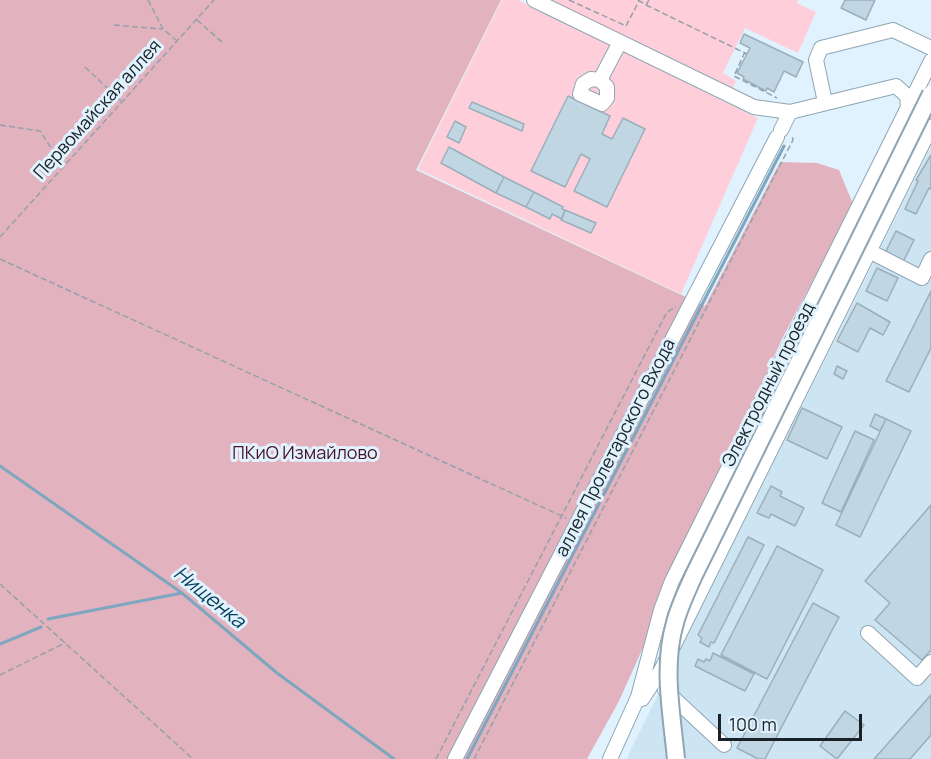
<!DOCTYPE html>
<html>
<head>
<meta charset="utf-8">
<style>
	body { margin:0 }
	#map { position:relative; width:931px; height:759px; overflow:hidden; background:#e0f2fd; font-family:Manrope,sans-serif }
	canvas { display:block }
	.scale { position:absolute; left:718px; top:714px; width:144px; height:27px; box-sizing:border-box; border:3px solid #1a2227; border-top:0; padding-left:8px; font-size:18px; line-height:21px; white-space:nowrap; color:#1a2227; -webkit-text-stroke:4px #e0f2fd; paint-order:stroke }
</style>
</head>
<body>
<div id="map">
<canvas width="931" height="759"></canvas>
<div class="scale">100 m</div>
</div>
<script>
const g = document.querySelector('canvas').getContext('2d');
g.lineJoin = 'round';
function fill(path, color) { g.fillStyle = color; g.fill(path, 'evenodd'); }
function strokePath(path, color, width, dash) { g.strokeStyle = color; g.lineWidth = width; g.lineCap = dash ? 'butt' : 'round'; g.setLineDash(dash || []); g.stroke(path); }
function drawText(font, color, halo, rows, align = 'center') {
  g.font = font + ' Manrope,sans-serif'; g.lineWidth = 6; g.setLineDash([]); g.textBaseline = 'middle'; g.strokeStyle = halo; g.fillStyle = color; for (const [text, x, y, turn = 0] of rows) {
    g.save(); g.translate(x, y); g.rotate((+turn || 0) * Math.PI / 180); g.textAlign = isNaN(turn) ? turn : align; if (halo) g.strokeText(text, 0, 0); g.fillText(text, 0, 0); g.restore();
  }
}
fill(new Path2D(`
	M931 147V759H627L632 747Z`), '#cde4f3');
fill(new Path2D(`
	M502 0H518L758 118 681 294 418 169Z
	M546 0H798L797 3 816 12 798 53 745 28 723 73 736 81 732 90Z`), '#fecfdb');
fill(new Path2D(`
	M0 0H501L416 170 705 306 780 162 817 163 839 170 853 204 781 341 619 701 587 759H0Z`), '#e2b2bf');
strokePath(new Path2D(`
	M0 466 182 593 277 673 394 759
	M48 619 182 593
	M0 644 41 627
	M467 759 784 146`), '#7da6bf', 3);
const building = new Path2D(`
	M845 0H875L866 20 841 8Z
	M744 34 803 62 796 77 784 71 774 92 767 88 766 91 743 79 744 77 737 73 750 48 740 43Z
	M568 96 610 116 602 134 612 139 623 118 645 129 607 207 574 191 590 159 581 154 565 187 531 171Z
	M472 102 524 124 522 131 469 108Z
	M455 121 466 127 459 143 447 137Z
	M449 147 504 177 496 193 441 163Z
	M931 155V189L929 188 916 214 905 209 918 181 916 180Z
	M504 177 534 192 526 207 496 193Z
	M534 192 563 207 562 209 565 210 562 219 552 214 550 219 526 207Z
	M565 210 596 223 591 233 561 220Z
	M896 231 914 240 903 262 885 253Z
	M877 268 898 278 887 301 866 291Z
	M931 291V348L909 392 886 381Z
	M857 303 890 322 883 335 870 328 858 352 837 341Z
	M837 366 847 371 843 379 834 374Z
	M802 408 842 427 827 459 787 440Z
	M875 414 886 419 880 431 870 426Z
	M886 419 911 431 860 537 836 525Z
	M855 431 874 440 841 512 822 503Z
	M771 486 782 492 780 496 804 508 795 526 771 514 769 518 757 513Z
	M931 505V650L922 660 875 620 890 603 865 581Z
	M748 537 764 545 714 643 711 642 709 647 700 642 702 638 698 635Z
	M777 546 823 570 767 679 721 655Z
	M813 603 839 617 765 759H758L737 748Z
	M713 653 754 674 745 691 695 666 698 659 704 662 706 659 710 661Z
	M931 695V735L910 759H874Z
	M845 711 864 725 837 759 820 746Z`);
fill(building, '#c0d6e3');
strokePath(building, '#9aafbc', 1.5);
const minor = new Path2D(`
	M534 0 754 107 790 112 896 86 907 96 908 109
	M591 79 600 80 607 87V98L602 104 580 94 583 84Z
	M600 80 620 42
	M825 102 816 60 821 48 893 30 931 48
	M781 130 790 112
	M869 251 922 278 931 259
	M868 633 917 678 931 662
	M665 690 724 745
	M642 699 660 672 676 641 931 127
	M455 759 777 137
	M610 759 638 697 661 610 672 581 931 61`);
strokePath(minor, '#90a5b3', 16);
strokePath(new Path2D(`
	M148 0 163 29 176 40
	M569 0 626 26
	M638 0 646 5 649 0
	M646 5 747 54
	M197 20 223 43
	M114 25 162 29
	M626 26 639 1
	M745 52 734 76 777 98
	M85 67 121 101
	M0 125 40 131 63 166
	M0 237 214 0
	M0 259 566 518
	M0 584 193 759
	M0 675 65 643
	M436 759 667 312 676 307
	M474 759 793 140 792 135`), '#93a1aa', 1.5, [6, 3]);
strokePath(minor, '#fff', 14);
const majorBridge = new Path2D(`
	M676 759C672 715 662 667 675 623 679 607 687 591 694 575L931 94`);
strokePath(majorBridge, '#90a5b3', 20, []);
strokePath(majorBridge, '#fff', 16);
drawText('18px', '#1a2227', '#e0f2fd', [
	["Первомайская аллея",98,110,-48],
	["Электродный проезд",769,385,-63],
	["аллея Пролетарского Входа",616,448,-63]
]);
drawText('18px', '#4a1228', '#e0f2fd', [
	["ПКиО Измайлово",305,454]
]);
drawText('italic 20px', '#043d57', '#e0f2fd', [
	["Нищенка",209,598,39]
]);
</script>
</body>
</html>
